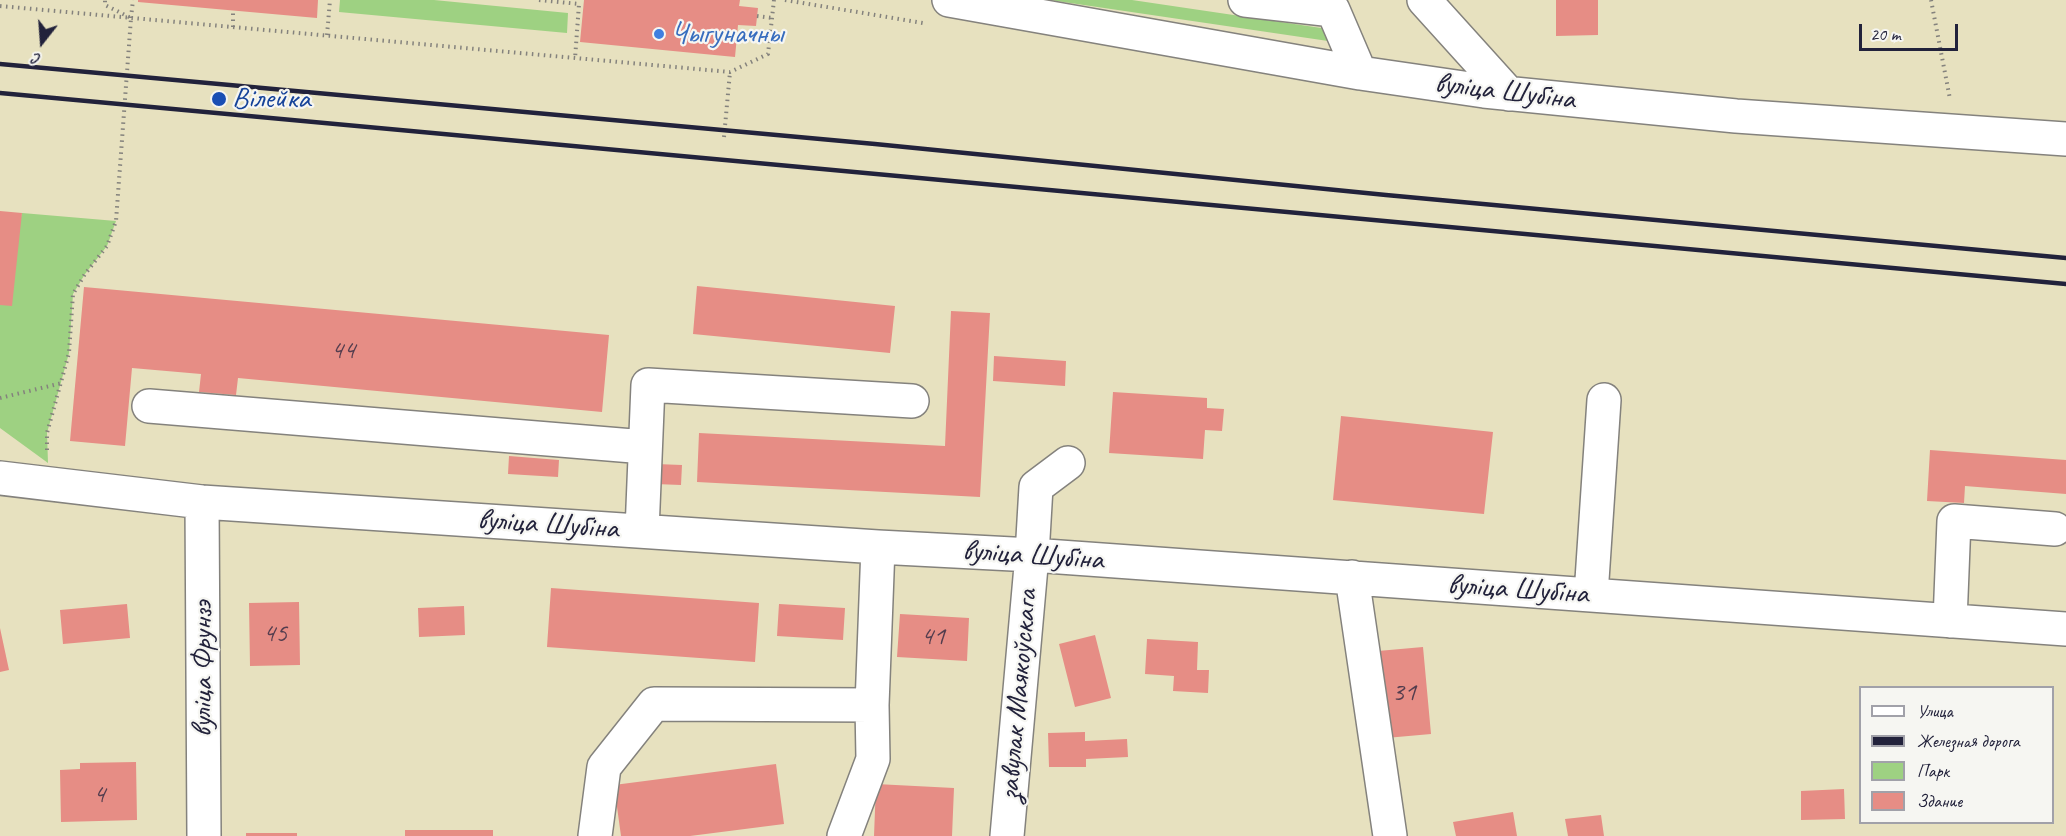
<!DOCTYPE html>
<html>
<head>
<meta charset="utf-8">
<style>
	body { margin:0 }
	#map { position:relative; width:2066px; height:836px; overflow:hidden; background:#e7e1bf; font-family:Caveat,sans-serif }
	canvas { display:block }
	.legend { position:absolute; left:1859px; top:686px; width:195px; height:138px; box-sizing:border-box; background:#f6f6f2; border:2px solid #a1a1a9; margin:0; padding:8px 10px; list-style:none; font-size:18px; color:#22223b }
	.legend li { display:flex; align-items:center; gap:12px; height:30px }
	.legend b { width:30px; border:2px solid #a1a1a9 }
	.north { position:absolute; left:12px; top:12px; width:60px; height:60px; -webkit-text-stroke:4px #f6f6f2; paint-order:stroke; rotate:197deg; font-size:16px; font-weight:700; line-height:24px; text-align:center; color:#22223b }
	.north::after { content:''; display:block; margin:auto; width:21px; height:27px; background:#22223b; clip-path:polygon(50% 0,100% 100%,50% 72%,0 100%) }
	.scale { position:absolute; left:1859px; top:24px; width:99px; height:27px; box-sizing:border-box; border:3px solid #22223b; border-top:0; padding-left:8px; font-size:18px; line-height:21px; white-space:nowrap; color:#22223b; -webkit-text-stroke:4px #f6f6f2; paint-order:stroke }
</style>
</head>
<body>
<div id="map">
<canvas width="2066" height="836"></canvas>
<ul class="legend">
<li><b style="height:8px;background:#fff"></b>Улица</li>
<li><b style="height:8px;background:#22223b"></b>Железная дорога</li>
<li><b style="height:16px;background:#9ed182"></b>Парк</li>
<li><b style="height:16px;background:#e68d85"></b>Здание</li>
</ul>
<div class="north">С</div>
<div class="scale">20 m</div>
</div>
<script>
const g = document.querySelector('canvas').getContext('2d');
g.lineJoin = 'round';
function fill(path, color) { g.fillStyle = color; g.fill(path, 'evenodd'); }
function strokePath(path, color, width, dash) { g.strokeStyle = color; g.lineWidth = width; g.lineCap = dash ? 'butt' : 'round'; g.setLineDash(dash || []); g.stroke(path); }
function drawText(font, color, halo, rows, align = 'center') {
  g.font = font + ' Caveat,sans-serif'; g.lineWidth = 4.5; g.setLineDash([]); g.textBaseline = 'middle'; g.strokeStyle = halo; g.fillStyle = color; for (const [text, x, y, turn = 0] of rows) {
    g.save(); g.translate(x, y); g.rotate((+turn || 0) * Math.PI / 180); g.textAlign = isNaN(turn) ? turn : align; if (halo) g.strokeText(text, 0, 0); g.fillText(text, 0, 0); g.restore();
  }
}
fill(new Path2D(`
	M340 0H434L568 13 567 33 339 12Z
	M1050 0H1132L1328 29 1331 35 1328 41Z
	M22 213 116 221 107 246 85 274 73 294 69 353 47 433 48 463 0 428V305Z`), '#9ed182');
fill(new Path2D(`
	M138 0H318L317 18 138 2Z
	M584 0H740L739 6 758 8 756 26 738 25 735 57 580 42Z
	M1556 0H1598V35L1556 36Z
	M0 211 22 213 12 306 0 305Z
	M697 286 895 306 890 353 693 334Z
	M84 287 609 335 602 412 238 378 236 395 199 392 201 374 132 368 125 446 70 441Z
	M951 311 990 313 980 497 697 482 699 433 945 446Z
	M994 356 1066 361 1065 386 993 381Z
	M1113 392 1207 398V408L1224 409 1222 431 1205 430 1203 459 1109 453Z
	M1341 416 1493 432 1484 514 1333 500Z
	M1930 450 2066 460V494L1965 486 1964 503 1927 501Z
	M509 456 559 460 558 477 508 474Z
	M656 464 682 465 681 485 655 484Z
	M551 588 759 603 755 662 547 647Z
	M299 602 300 665 250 666 249 603Z
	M127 604 130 638 63 644 60 610Z
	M779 604 845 608 843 640 777 636Z
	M464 606 465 635 419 637 418 608Z
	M900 614 969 618 967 661 897 657Z
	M0 628 9 670 0 672Z
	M1095 635 1111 698 1075 707 1059 644Z
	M1147 639 1198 642 1197 670H1209L1208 693 1173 691 1174 676 1145 674Z
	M1423 647 1431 734 1386 738 1378 651Z
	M1085 732V741L1127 739 1128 757 1086 759V767H1049L1048 733Z
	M136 762 137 820 61 822 60 770 80 769V763Z
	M776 764 784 824 690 836H621L614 785Z
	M876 784 954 788 952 836H874Z
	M1844 789 1845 819 1801 820V791Z
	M1513 812 1517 836H1456L1453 822Z
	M1601 815 1604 836H1568L1565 819Z
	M405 830H493V836H405Z
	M246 833H297V836H246Z`), '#e68d85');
const minor = new Path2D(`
	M949 0 1360 73 1484 91 1736 116 2066 139
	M1245 0 1333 10 1360 73
	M1424 0 1509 94
	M149 406 645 447
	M0 478 202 502 878 547 1032 555 2066 629
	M202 502 204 836
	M642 531 648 385 912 401
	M1352 577 1390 836
	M1591 595 1604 400
	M1950 621 1954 521 2055 529
	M595 836 604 767 654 704 872 705
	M844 836 873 759 872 705 878 547
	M1007 836 1032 555 1036 487 1068 463`);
strokePath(minor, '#84827d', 36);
strokePath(new Path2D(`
	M539 0 579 4 575 59
	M785 0 923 23
	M1931 0 1950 99
	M0 6 730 72 768 54 774 0
	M757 16 772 18
	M131 18 133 0
	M233 27V11
	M327 35 330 0
	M724 137 730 72
	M0 398 62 383
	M47 450V433L69 353 73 294 85 274 107 246 116 221 131 18 105 5V0`), '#84827d', 4, [1.5, 4.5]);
strokePath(minor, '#fff', 33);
strokePath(new Path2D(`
	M0 64 875 144 1386 195 2066 258
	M0 93 2066 284`), '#22223b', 4.5);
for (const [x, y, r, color] of [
	[659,34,6,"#3f7fe0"],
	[219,99,8,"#1a4fb4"]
]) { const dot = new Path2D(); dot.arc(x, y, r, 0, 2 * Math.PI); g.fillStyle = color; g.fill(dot); strokePath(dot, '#f6f6f2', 2); }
drawText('27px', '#533d4e', null, [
	["44",343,351],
	["45",275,634],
	["41",933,637],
	["31",1404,693],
	["4",99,795]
]);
drawText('30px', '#366cbe', '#f6f6f2', [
	["Чыгуначны",671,34]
], 'left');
drawText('30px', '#22223b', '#f6f6f2', [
	["вуліца Шубіна",1505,92,7],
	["вуліца Шубіна",548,525,4],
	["вуліца Шубіна",1033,556,4],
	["вуліца Шубіна",1518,590,4],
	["вуліца Фрунзэ",203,669,-90],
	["завулак Маякоўскага",1019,695,-85]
]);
drawText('30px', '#164399', '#f6f6f2', [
	["Вілейка",232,99]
], 'left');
</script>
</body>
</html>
